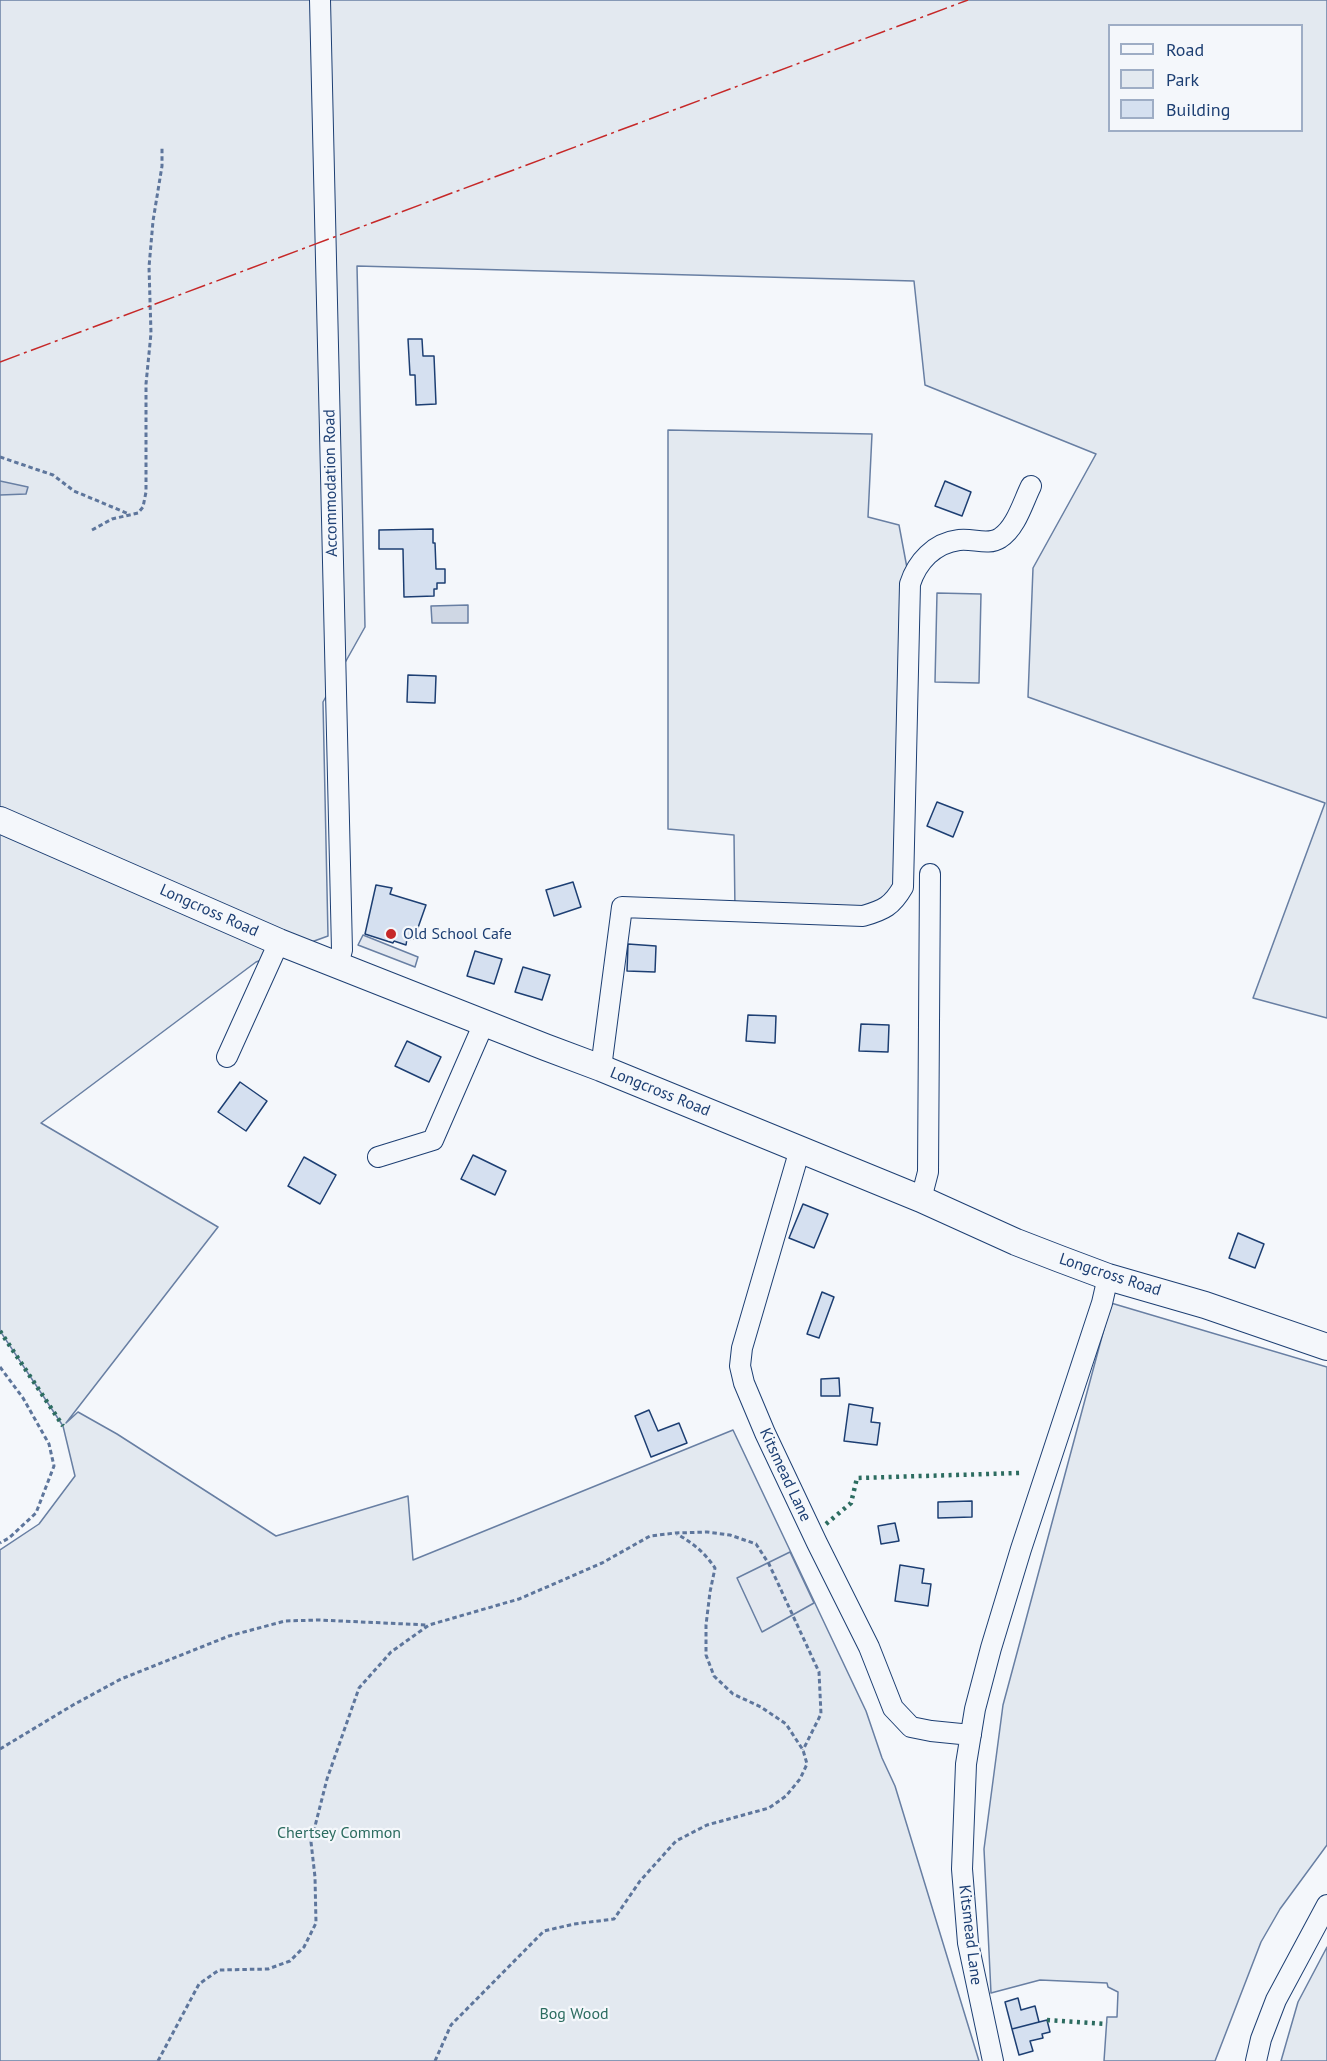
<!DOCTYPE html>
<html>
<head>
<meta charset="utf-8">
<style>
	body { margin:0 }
	#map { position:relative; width:1327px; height:2061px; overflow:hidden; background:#f4f7fb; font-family:"PT Sans",sans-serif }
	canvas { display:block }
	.legend { position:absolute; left:1108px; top:24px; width:195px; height:108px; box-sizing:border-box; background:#f4f7fb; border:2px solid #9eadc5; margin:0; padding:8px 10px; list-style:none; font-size:18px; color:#1d3f73 }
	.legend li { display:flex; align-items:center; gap:12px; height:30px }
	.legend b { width:30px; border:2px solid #9eadc5 }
</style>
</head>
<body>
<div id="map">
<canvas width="1327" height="2061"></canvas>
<ul class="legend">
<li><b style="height:8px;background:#f4f7fb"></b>Road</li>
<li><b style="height:16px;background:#e3e9f0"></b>Park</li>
<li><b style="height:16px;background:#d5e0f0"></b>Building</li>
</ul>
</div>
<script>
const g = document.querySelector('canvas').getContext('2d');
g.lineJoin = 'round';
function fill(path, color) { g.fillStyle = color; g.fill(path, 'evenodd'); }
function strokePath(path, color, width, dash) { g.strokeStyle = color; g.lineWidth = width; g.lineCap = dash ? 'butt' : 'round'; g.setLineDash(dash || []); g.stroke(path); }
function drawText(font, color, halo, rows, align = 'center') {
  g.font = font + ' "PT Sans",sans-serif'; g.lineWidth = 4.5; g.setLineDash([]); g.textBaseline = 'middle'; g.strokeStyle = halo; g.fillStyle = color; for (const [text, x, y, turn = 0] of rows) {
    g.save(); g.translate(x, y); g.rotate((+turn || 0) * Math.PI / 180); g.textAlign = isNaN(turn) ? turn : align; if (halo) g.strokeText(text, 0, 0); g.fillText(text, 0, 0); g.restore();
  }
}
const green = new Path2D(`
	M0 0H1327V1018L1253 998 1325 803 1028 697 1033 568 1096 454 925 385 914 281 357 266 365 627 323 702 328 936 256 962 41 1123 218 1227 66 1423 78 1412 117 1434 276 1536 408 1496 413 1560 733 1430 866 1711 882 1758 895 1786 979 2061H0V1550L39 1524 75 1476 63 1426 0 1331ZM1110 26H1302V130H1110Z
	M668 430 872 434 868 517 899 525 910 584 903 887 882 910 735 911 734 835 668 829Z
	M937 593 981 594 979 683 935 682Z
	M1111 1303 1327 1367V1845L1280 1909 1261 1942 1215 2061H1104L1107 2017H1117L1118 1992 1108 1987 1107 1983 1040 1980 991 1993 984 1849 1003 1705Z
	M1327 1947V2061H1281L1298 2002Z`);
fill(green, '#e3e9f0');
strokePath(green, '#687fa3', 1.5);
const parking = new Path2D(`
	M363 935 418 957 415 967 358 945Z
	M790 1552 814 1603 762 1632 737 1578Z`);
fill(parking, '#e3e8f0');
strokePath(parking, '#687fa3', 1.5);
const water = new Path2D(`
	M0 481 28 487 26 494 0 495Z
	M468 605V623H432L431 606Z`);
fill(water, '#cfd7e4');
strokePath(water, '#687fa3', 1.5);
const building = new Path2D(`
	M408 339H422L423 356H434L436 404 416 405 415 375H410Z
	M945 481 971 492 962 516 935 506Z
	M433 529V543H435L436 569H445V583H437V589H434V596L404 597 403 549H379V530Z
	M408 675 436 676 435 703 407 702Z
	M937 802 963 812 953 837 927 826Z
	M573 882 581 907 554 916 546 890Z
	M376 885 392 888 390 894 426 905 414 939 411 937 410 940 407 939 406 945 394 941 393 943 365 934Z
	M628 944 656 946 655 972 627 971Z
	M475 951 502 959 494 984 467 976Z
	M523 967 550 975 542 1000 515 992Z
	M748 1015 776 1016 775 1043 746 1041Z
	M861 1024 889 1025 888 1052 859 1051Z
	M407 1041 441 1057 429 1082 395 1066Z
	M240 1082 267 1101 246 1131 218 1112Z
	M473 1155 506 1171 495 1195 461 1179Z
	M304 1157 336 1175 320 1204 288 1186Z
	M803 1204 828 1214 814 1248 789 1238Z
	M1238 1233 1264 1244 1255 1268 1229 1258Z
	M822 1292 834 1297 819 1338 807 1334Z
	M839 1378 840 1396H821V1379Z
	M849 1404 873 1408 871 1422 880 1423 877 1445 844 1441Z
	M649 1410 658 1431 679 1423 687 1443 651 1457 635 1416Z
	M972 1501V1517L938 1518V1502Z
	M895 1523 899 1541 881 1544 878 1526Z
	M900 1565 924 1569 922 1583 931 1584 928 1606 895 1601Z
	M1018 1998 1021 2010 1035 2006 1039 2022 1012 2029 1005 2002Z
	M1047 2020 1050 2032 1042 2034 1043 2038 1030 2041 1033 2051 1019 2055 1012 2029Z`);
fill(building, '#d5e0f0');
strokePath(building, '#1d3f73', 1.5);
const minor = new Path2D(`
	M320 0 342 950 338 965
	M227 1057 279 942
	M601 1068 622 907 863 916C884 910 892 906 903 887L910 584C917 562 934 543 959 540 973 538 988 546 1000 538 1016 528 1023 502 1031 486
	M800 1149 742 1348 740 1366 744 1383 765 1433 817 1543 869 1647 893 1708 911 1727 931 1731 971 1735
	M378 1157 433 1140 484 1023
	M921 1199 928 1172 930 874
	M993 2061 968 1943 962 1869 966 1764 975 1709 991 1648 1021 1549 1102 1303 1108 1277
	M1256 2061 1261 2039 1276 2000 1327 1905`);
const major = new Path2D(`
	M0 820 279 942 545 1047 601 1068 921 1199 1016 1242 1060 1259 1108 1277 1205 1305 1327 1347`);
strokePath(minor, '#1d3f73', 22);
strokePath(major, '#1d3f73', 28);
strokePath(new Path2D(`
	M0 457 53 475 74 491 129 514
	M92 530 112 519 138 513 143 507 146 492V384L151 333 149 267 153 221 162 166V147
	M0 1367 23 1398 49 1444 54 1466 36 1513 9 1538 0 1543
	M0 1749 73 1705 121 1679 229 1636 285 1621 319 1620 428 1625
	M158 2061 199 1984 219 1970 268 1969 290 1961 304 1947 316 1923 315 1877 311 1842 327 1779 359 1688 391 1652 429 1625 519 1599 602 1563 650 1536 675 1533 707 1532 730 1535 756 1544 769 1564 819 1672 821 1714 803 1750
	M435 2061 451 2025 544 1931 574 1924 614 1919 640 1881 676 1841 707 1825 769 1808 786 1796 800 1779 807 1764 803 1750 786 1724 761 1707 733 1694 714 1676 706 1655V1625L710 1592 715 1568C705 1553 693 1543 677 1534`), '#5e769c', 3, [4.5, 3]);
strokePath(minor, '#f4f7fb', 20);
strokePath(major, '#f4f7fb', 26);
strokePath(new Path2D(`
	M0 1331 63 1426
	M826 1524 851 1503 857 1478 1020 1473
	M1047 2020 1107 2024`), '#2c6c60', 4.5, [3, 4.5]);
strokePath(new Path2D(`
	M0 362 968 0`), '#c62828', 1.5, [21, 4.5, 3, 4.5]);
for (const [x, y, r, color] of [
	[391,934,6,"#c62828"]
]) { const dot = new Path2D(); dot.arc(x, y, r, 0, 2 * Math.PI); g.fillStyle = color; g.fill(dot); strokePath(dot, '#f4f7fb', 2); }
drawText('16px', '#1d3f73', '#f4f7fb', [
	["Accommodation Road",331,483,-91],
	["Longcross Road",209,911,24],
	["Longcross Road",660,1092,22],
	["Longcross Road",1110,1275,18],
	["Kitsmead Lane",785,1475,65],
	["Kitsmead Lane",970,1935,83]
]);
drawText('16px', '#1d3f73', '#f4f7fb', [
	["Old School Cafe",403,934]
], 'left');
drawText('16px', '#2c6c60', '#f4f7fb', [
	["Chertsey Common",339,1833],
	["Bog Wood",574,2014]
]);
</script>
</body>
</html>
